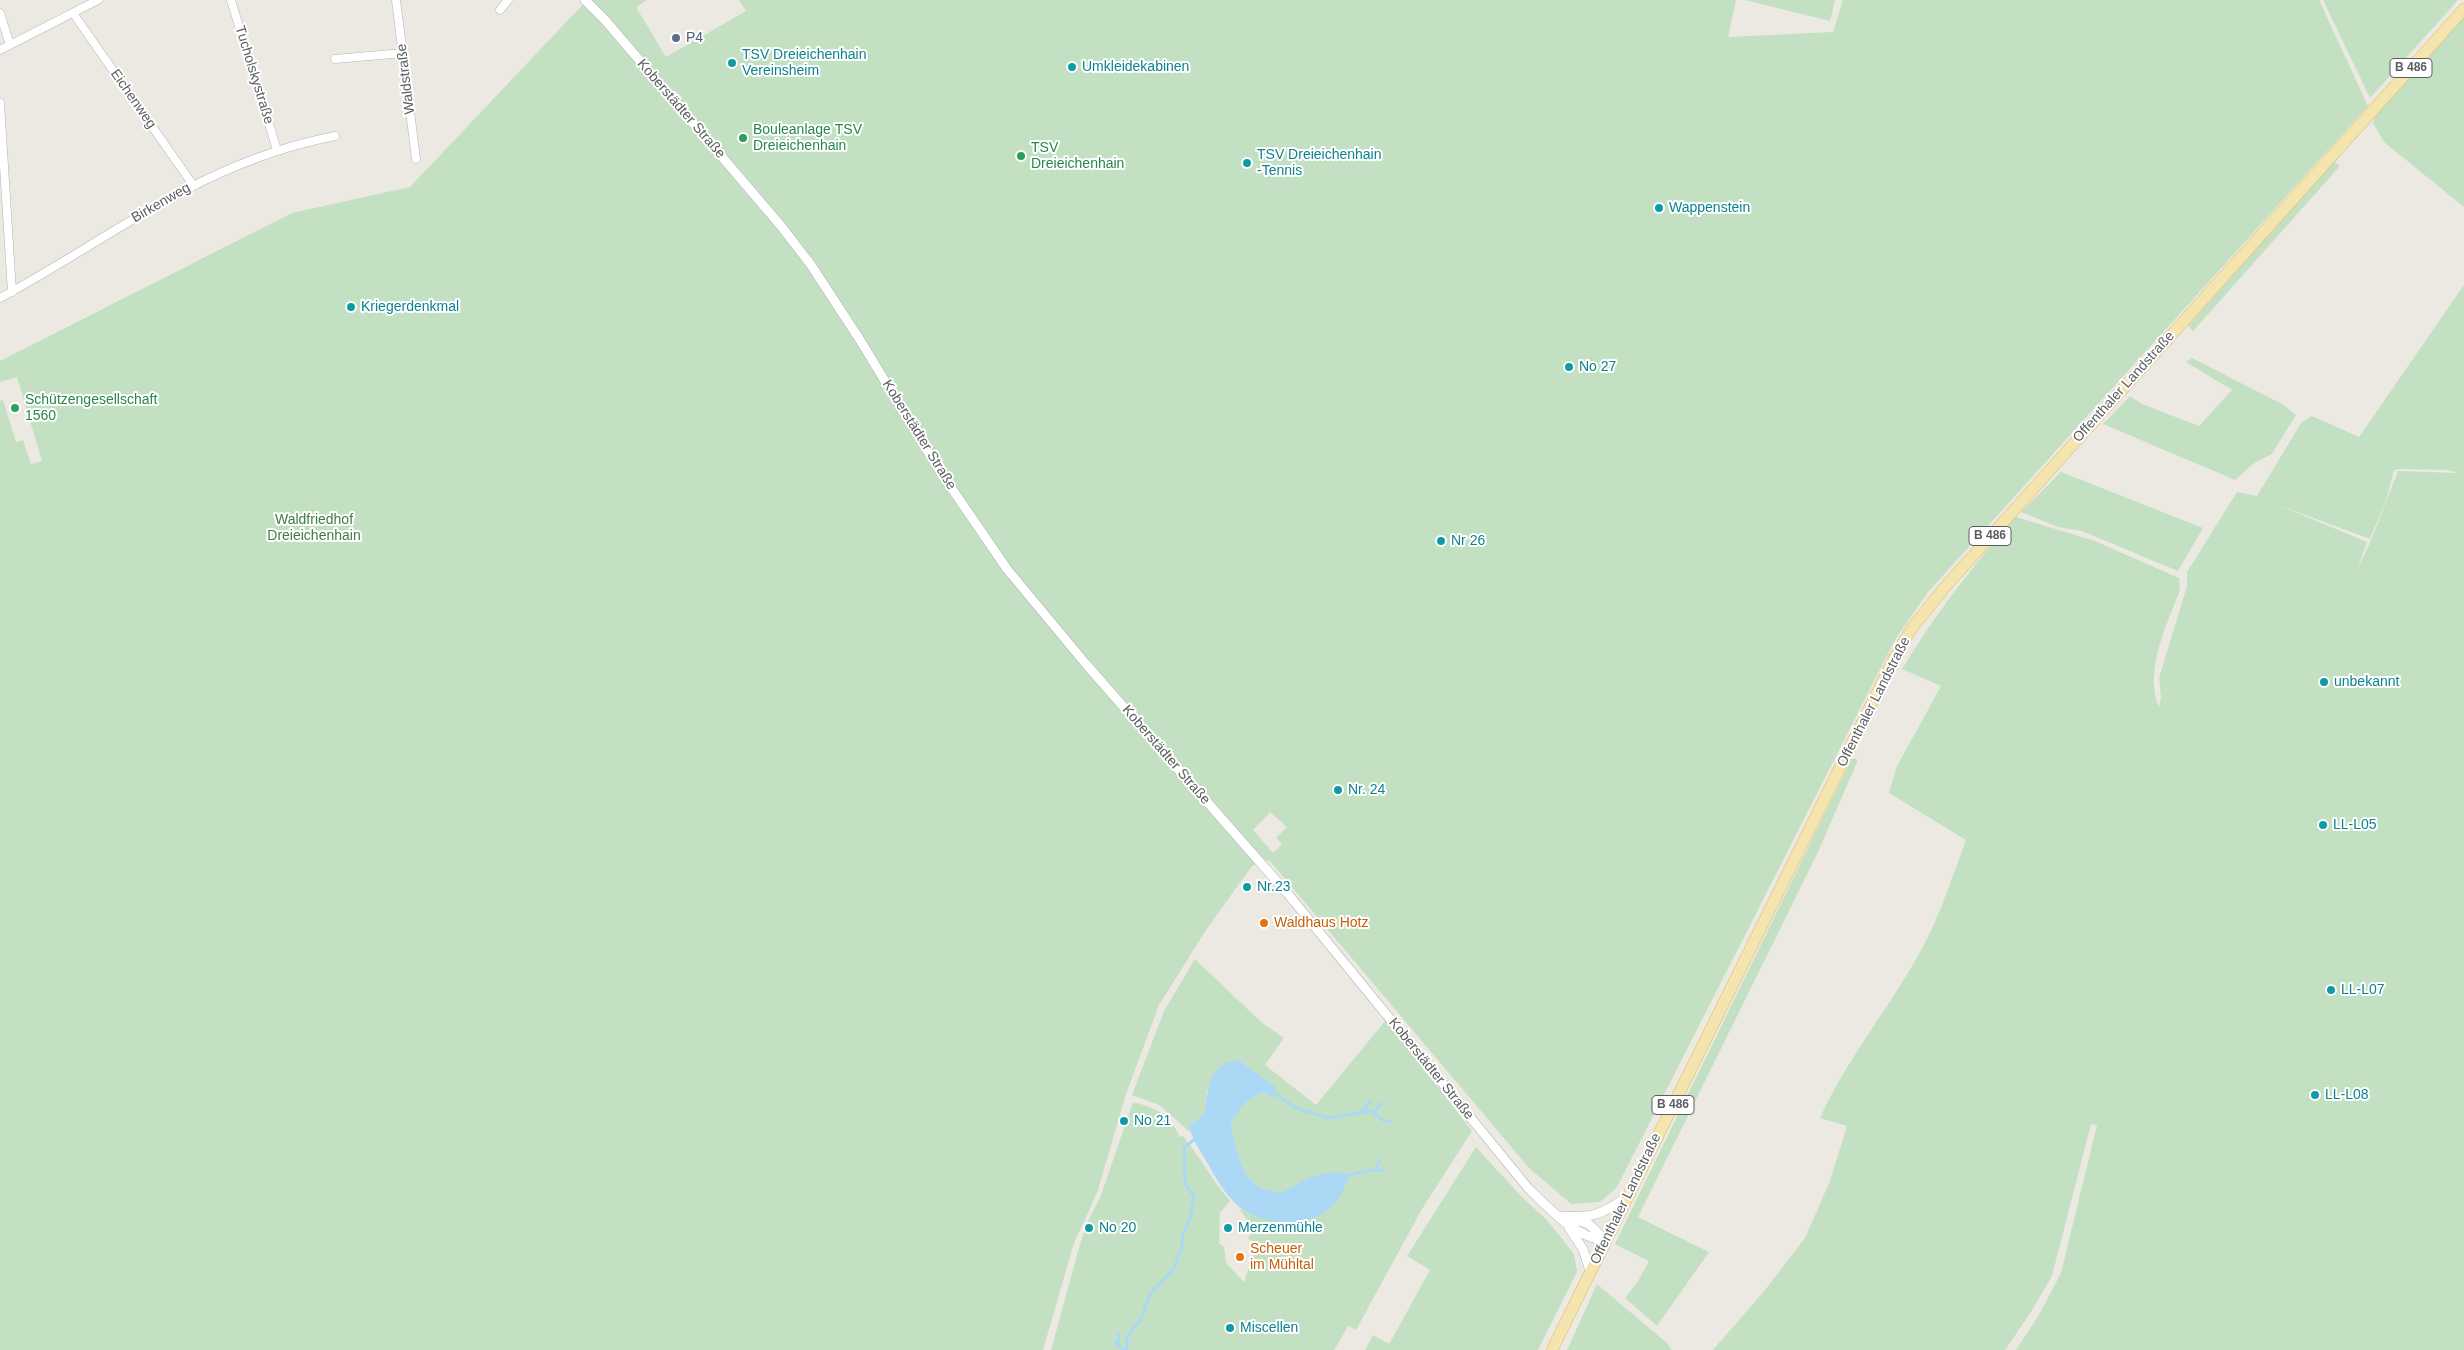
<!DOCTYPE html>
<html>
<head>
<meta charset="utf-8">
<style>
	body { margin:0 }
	canvas { display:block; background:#ece9e3 }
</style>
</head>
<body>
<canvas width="2464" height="1350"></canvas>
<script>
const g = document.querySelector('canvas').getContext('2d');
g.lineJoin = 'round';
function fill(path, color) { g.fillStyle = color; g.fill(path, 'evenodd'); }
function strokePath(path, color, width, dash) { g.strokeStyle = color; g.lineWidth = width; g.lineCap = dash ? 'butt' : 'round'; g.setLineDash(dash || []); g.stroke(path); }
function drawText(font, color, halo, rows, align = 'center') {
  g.font = font + ' Arial,sans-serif'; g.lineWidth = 4; g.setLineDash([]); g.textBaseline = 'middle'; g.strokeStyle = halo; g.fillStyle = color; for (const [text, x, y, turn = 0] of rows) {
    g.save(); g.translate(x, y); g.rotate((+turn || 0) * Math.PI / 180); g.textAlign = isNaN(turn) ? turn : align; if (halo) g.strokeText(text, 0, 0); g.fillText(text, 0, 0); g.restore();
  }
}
fill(new Path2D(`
	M587 0H647L636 7 666 57 746 11 739 0H1736L1728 37 1833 32 1843 0H2319L2368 106 1928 592 1896 638 1617 1187 1600 1202 1571 1204 1529 1168 1269 860 1252 866 1206 930 1159 1005 1126 1094 1097 1193 1074 1243 1043 1350H0V401L3 400 16 442 23 440 31 464 42 461 17 377 0 382V361L292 213 410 187ZM1270 812 1287 827 1276 838 1282 844 1273 853 1253 830Z
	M1745 0H1835L1830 21Z
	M2323 0H2458L2370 98Z
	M2464 17V207L2384 142 2373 123 2375 115Z
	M2334 161 2340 166 2193 331 2188 326Z
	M2464 285V1350H2016L2040 1313 2061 1273 2097 1125 2091 1124 2052 1276 2031 1312 2005 1350H1713L1765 1290 1805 1238 1830 1181 1847 1126 1820 1118C1847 1058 1889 1009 1920 952 1940 917 1952 877 1966 840L1889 793 1897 766 1941 686 1902 669C1935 614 1973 565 2016 517L2095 541 2179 578 2180 589C2168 624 2143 670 2159 707L2161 697 2159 678 2187 586V572L2237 492 2257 496 2301 423 2312 416 2359 437ZM2404 469 2447 470 2459 473 2398 471 2370 543 2357 570 2367 542 2276 504 2370 539 2387 498 2394 470Z
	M2192 358 2282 404 2296 415 2272 454 2253 464 2235 480 2103 424 2130 396 2142 404 2199 426 2232 390 2186 362Z
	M2061 472 2203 528 2178 571 2082 531 2058 527 2021 512Z
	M1852 758 1858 760 1818 852 1638 1217 1709 1252 1657 1326 1625 1298 1637 1283 1649 1261 1615 1244Z
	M1195 959 1261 1022 1284 1038 1265 1065 1316 1105 1386 1020 1472 1131 1422 1209 1356 1330 1348 1326 1334 1350H1051L1080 1244 1089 1219 1100 1198 1133 1102C1156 1108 1170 1114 1180 1137L1183 1136C1200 1157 1212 1180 1230 1201L1220 1213 1219 1243 1224 1247 1226 1263 1244 1282 1257 1243 1248 1239 1253 1228 1239 1208 1256 1217 1297 1184 1281 1193C1274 1191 1264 1190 1258 1186 1239 1174 1235 1144 1231 1124 1244 1098 1250 1098 1276 1087L1239 1060 1207 1090 1204 1114 1189 1126 1190 1132 1159 1105 1132 1095 1164 1011Z
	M1476 1147 1520 1195 1547 1220 1574 1254 1577 1272 1538 1350H1365L1373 1335 1389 1344 1430 1270 1407 1256Z
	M1597 1284 1667 1343 1672 1350H1567Z`), '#c4e0c2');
fill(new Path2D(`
	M1239 1060 1276 1087 1273 1098 1264 1092C1246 1099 1239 1108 1231 1124 1235 1144 1240 1175 1258 1186 1264 1190 1274 1191 1281 1193 1298 1183 1331 1163 1349 1177 1345 1185 1342 1194 1337 1201 1313 1231 1259 1228 1234 1202 1223 1191 1215 1177 1208 1164 1201 1152 1192 1140 1189 1126L1204 1114C1208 1090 1209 1062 1239 1060Z`), '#abd8f4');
strokePath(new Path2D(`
	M1271 1091 1293 1106 1311 1113 1329 1118 1376 1110 1382 1103
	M1363 1111 1371 1100
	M1371 1111 1384 1121H1390
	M1375 1170 1379 1161
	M1346 1176 1370 1170H1383
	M1115 1343 1124 1350
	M1118 1345 1119 1334
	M1127 1350V1337L1141 1319 1150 1294 1173 1270 1182 1248V1237L1190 1219 1194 1196 1185 1184 1184 1148 1197 1137`), '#abd8f4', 3);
const minor = new Path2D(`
	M231 0 277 150
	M396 0 416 159
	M500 10 508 0
	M0 13 10 45
	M73 13 193 185
	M0 50 98 0
	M335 59 403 53
	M0 103 12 292
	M0 298C115 236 201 162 335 136`);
const tertiary = new Path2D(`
	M585 0 605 20 781 226 811 265 860 340 939 470 1007 569 1085 663 1288 894 1528 1188C1548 1207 1576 1239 1605 1240
	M1560 1216C1589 1218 1600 1216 1624 1199
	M1575 1220 1589 1224 1605 1240
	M1569 1228 1583 1249 1590 1271`);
const primary = new Path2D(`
	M1552 1350C1665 1118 1781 889 1894 658L1912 628 1945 587 2464 9`);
strokePath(minor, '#b0b3b6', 9);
strokePath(tertiary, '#b0b3b6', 10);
strokePath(primary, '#dfb769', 12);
strokePath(minor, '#fff', 8);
strokePath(tertiary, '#fff', 9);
strokePath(primary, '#f4e5af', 11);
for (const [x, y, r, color] of [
	[676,38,5,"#5c6f8a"],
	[732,63,5,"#0f9aa8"],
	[1072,67,5,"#0f9aa8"],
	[743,138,5,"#2e9e5b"],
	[1021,156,5,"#2e9e5b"],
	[1247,163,5,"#0f9aa8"],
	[1659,208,5,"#0f9aa8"],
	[351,307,5,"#0f9aa8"],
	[1569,367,5,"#0f9aa8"],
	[15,408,5,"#2e9e5b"],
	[1441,541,5,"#0f9aa8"],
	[2324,682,5,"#0f9aa8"],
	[1338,790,5,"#0f9aa8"],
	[2323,825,5,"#0f9aa8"],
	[1247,887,5,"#0f9aa8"],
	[1264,923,5,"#e8710a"],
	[2331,990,5,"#0f9aa8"],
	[2315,1095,5,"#0f9aa8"],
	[1124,1121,5,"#0f9aa8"],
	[1089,1228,5,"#0f9aa8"],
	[1228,1228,5,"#0f9aa8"],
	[1240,1257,5,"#e8710a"],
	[1230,1328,5,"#0f9aa8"]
]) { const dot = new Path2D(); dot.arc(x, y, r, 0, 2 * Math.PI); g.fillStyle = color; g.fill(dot); strokePath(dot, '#fff', 2); }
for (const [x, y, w] of [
	[2411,68,42],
	[1990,536,42],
	[1673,1105,42]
]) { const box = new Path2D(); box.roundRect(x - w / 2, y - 9.5, w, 19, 4); g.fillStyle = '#fff'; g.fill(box); strokePath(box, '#5b5e61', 1); }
drawText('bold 12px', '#5b5e61', null, [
	["B 486",2411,68],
	["B 486",1990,536],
	["B 486",1673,1105]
]);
drawText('14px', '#4e5e75', '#fff', [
	["P4",686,38]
], 'left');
drawText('14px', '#0d838f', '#fff', [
	["TSV Dreieichenhain",742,55],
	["Vereinsheim",742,71],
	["Umkleidekabinen",1082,67],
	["TSV Dreieichenhain",1257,155],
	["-Tennis",1257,171],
	["Wappenstein",1669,208],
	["Kriegerdenkmal",361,307],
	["No 27",1579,367],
	["Nr 26",1451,541],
	["unbekannt",2334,682],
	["Nr. 24",1348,790],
	["LL-L05",2333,825],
	["Nr.23",1257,887],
	["LL-L07",2341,990],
	["LL-L08",2325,1095],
	["No 21",1134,1121],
	["No 20",1099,1228],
	["Merzenmühle",1238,1228],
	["Miscellen",1240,1328]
], 'left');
drawText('14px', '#5b5e61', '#fff', [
	["Tucholskystraße",254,75,73],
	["Waldstraße",406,79,-97],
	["Eichenweg",133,99,55],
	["Koberstädter Straße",681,109,49],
	["Birkenweg",161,203,-30],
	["Offenthaler Landstraße",2124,387,-48],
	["Koberstädter Straße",919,435,58],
	["Offenthaler Landstraße",1874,702,-63],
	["Koberstädter Straße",1166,755,49],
	["Koberstädter Straße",1431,1069,51],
	["Offenthaler Landstraße",1626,1199,-64]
]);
drawText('14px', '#27864d', '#fff', [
	["Bouleanlage TSV",753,130],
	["Dreieichenhain",753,146],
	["TSV",1031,148],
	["Dreieichenhain",1031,164],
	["Schützengesellschaft",25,400],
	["1560",25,416]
], 'left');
drawText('14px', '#3f7d3f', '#fff', [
	["Waldfriedhof",314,520],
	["Dreieichenhain",314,536]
]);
drawText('14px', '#c56008', '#fff', [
	["Waldhaus Hotz",1274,923],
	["Scheuer",1250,1249],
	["im Mühltal",1250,1265]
], 'left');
</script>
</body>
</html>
